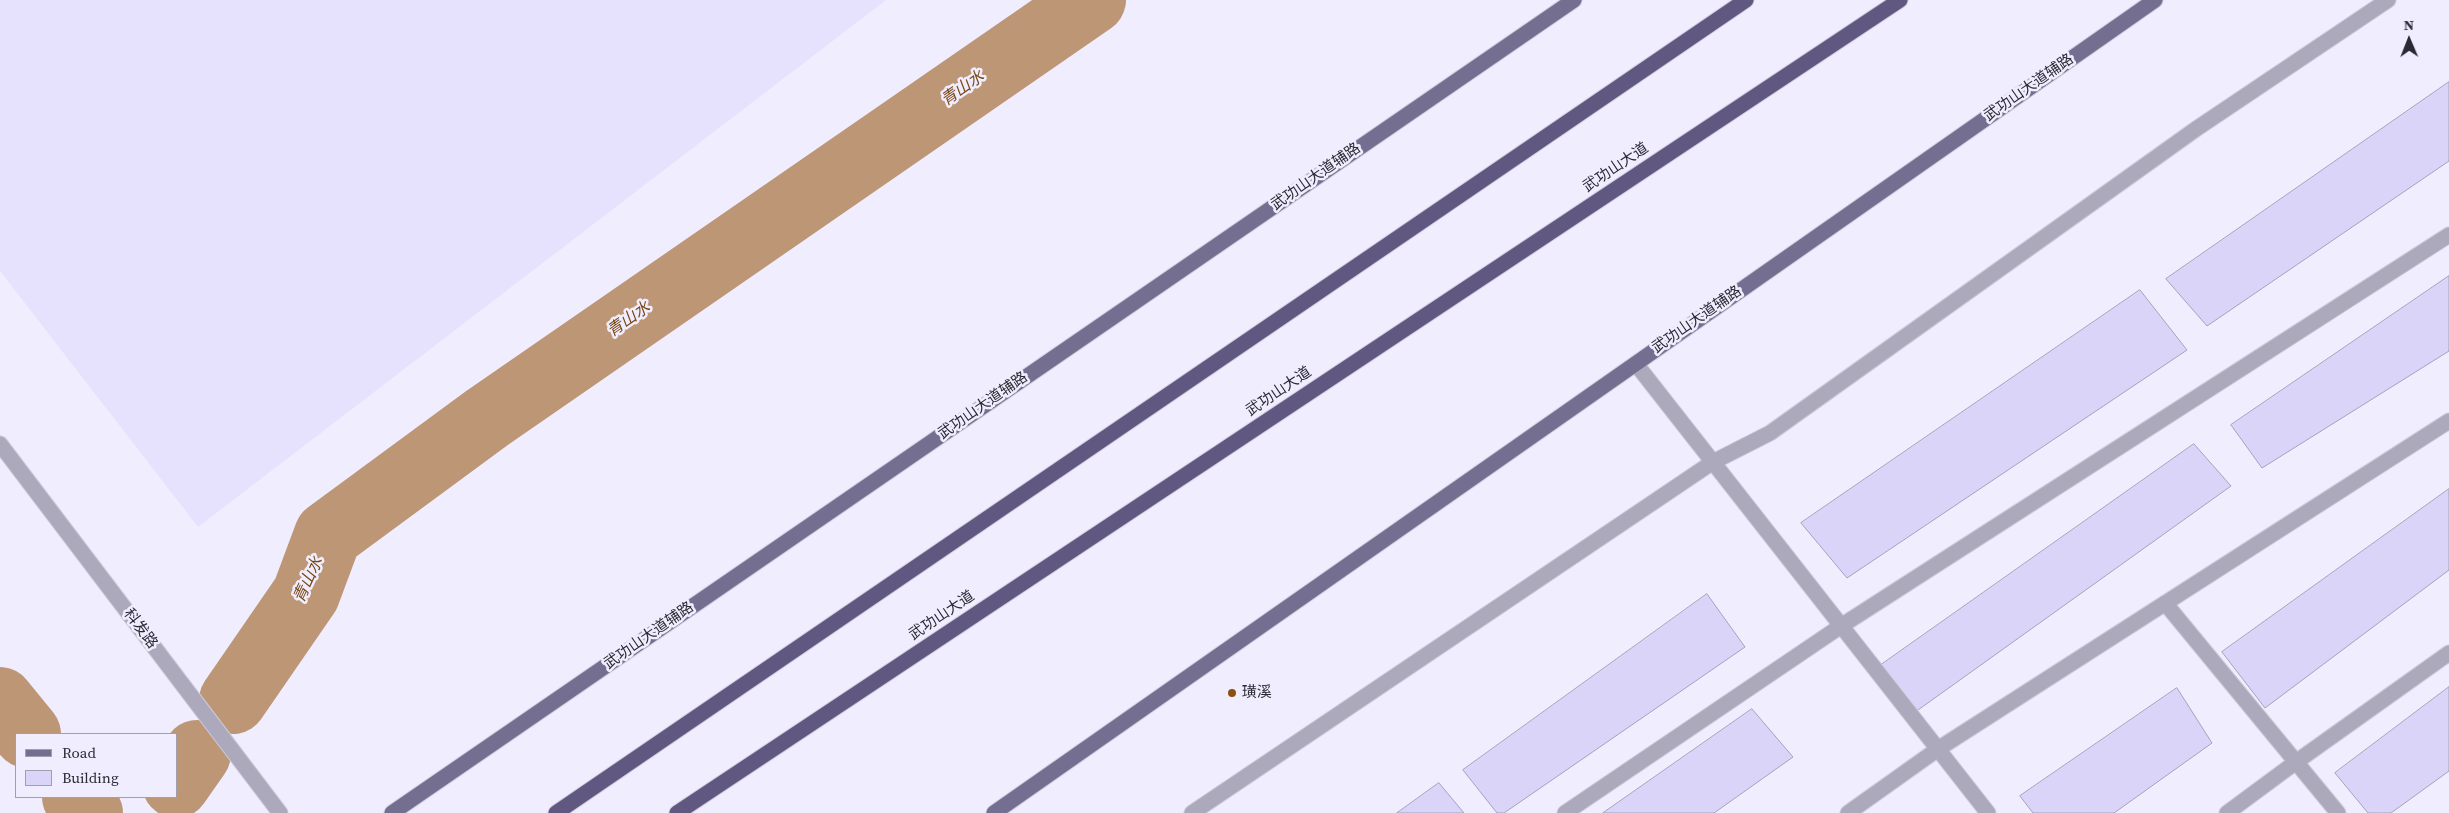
<!DOCTYPE html>
<html>
<head>
<meta charset="utf-8">
<style>
	body { margin:0 }
	#map { position:relative; width:2449px; height:813px; overflow:hidden; background:#f0edfe; font-family:"Source Serif 4",serif }
	canvas { display:block }
	.legend { position:absolute; left:15px; top:733px; width:162px; height:65px; box-sizing:border-box; background:#f0edfe; border:1px solid #a19fad; margin:0; padding:6px 9px; list-style:none; font-size:15px; color:#2b2a34 }
	.legend li { display:flex; align-items:center; gap:10px; height:25px }
	.legend b { width:25px; border:1px solid #a19fad }
	.north { position:absolute; left:2384px; top:15px; width:50px; height:50px; -webkit-text-stroke:4px #f0edfe; paint-order:stroke; rotate:359deg; font-size:14px; font-weight:700; line-height:20px; text-align:center; color:#2b2a34 }
	.north::after { content:''; display:block; margin:auto; width:18px; height:22px; background:#2b2a34; clip-path:polygon(50% 0,100% 100%,50% 72%,0 100%) }
</style>
</head>
<body>
<div id="map">
<canvas width="2449" height="813"></canvas>
<ul class="legend">
<li><b style="height:6px;background:#746e91"></b>Road</li>
<li><b style="height:14px;background:#dad4f9"></b>Building</li>
</ul>
<div class="north">N</div>
</div>
<script>
const g = document.querySelector('canvas').getContext('2d');
g.lineJoin = 'round';
function fill(path, color) { g.fillStyle = color; g.fill(path, 'evenodd'); }
function strokePath(path, color, width, dash) { g.strokeStyle = color; g.lineWidth = width; g.lineCap = dash ? 'butt' : 'round'; g.setLineDash(dash || []); g.stroke(path); }
function drawText(font, color, halo, rows, align = 'center') {
  g.font = font + ' "Source Serif 4","Noto Sans SC",serif'; g.lineWidth = 5; g.setLineDash([]); g.textBaseline = 'middle'; g.strokeStyle = halo; g.fillStyle = color; for (const [text, x, y, turn = 0] of rows) {
    g.save(); g.translate(x, y); g.rotate((+turn || 0) * Math.PI / 180); g.textAlign = isNaN(turn) ? turn : align; if (halo) g.strokeText(text, 0, 0); g.fillText(text, 0, 0); g.restore();
  }
}
fill(new Path2D(`
	M0 0H886L198 527 0 271Z`), '#e6e2fe');
strokePath(new Path2D(`
	M233 700 306 594 328 535 487 418 1092 0
	M0 701 27 734
	M176 784 197 754
	M76 797 89 813`), '#bd9676', 68);
const building = new Path2D(`
	M2449 82V161L2207 326 2166 279Z
	M2449 276V351L2262 468 2231 425Z
	M2140 290 2187 350 1847 578 1801 523Z
	M2194 444 2231 486 1911 715 1871 672Z
	M2449 489V570L2265 708 2222 652Z
	M1707 594 1745 647 1504 813H1497L1463 770Z
	M2449 687V771L2391 813H2368L2335 773Z
	M2177 688 2212 743 2114 813H2033L2020 796Z
	M1752 709 1793 757 1714 813H1603Z
	M1439 783 1464 813H1397Z`);
fill(building, '#dad4f9');
strokePath(building, '#a5a1bc', 1);
const lane = new Path2D(`
	M1636 364 1988 813
	M2165 603 2296 762 2227 813
	M1192 813 1713 462 1770 433 2196 129 2388 0
	M1565 813 1841 626 2449 235
	M1848 813 1938 749 2449 421
	M2338 813 2296 762 2449 653`);
const street = new Path2D(`
	M0 444 280 813`);
const primary = new Path2D(`
	M392 813 1574 0
	M994 813 2155 0`);
const highway = new Path2D(`
	M556 813 1746 0
	M677 813 1900 0`);
strokePath(lane, '#cdcada', 17);
strokePath(street, '#cdcada', 17);
strokePath(primary, '#cdcada', 17);
strokePath(highway, '#cdcada', 17);
strokePath(lane, '#aca9bd', 15);
strokePath(street, '#aca9bd', 15);
strokePath(primary, '#746e91', 15);
strokePath(highway, '#605881', 15);
for (const [x, y, r, color] of [
	[1232,693,5,"#8c500e"]
]) { const dot = new Path2D(); dot.arc(x, y, r, 0, 2 * Math.PI); g.fillStyle = color; g.fill(dot); strokePath(dot, '#f0edfe', 2); }
drawText('15px', '#2b2a34', '#f0edfe', [
	["武功山大道辅路",2029,88,-35],
	["武功山大道",1616,168,-34],
	["武功山大道辅路",1316,177,-35],
	["武功山大道辅路",1697,320,-35],
	["武功山大道",1279,392,-34],
	["武功山大道辅路",983,406,-35],
	["武功山大道",942,616,-34],
	["科发路",140,629,53],
	["武功山大道辅路",649,636,-35]
]);
drawText('15px', '#2b2a34', '#f0edfe', [
	["璜溪",1242,693]
], 'left');
drawText('italic 16px', '#794611', '#f0edfe', [
	["青山水",963,89,-35],
	["青山水",629,320,-35],
	["青山水",309,580,-65]
]);
</script>
</body>
</html>
